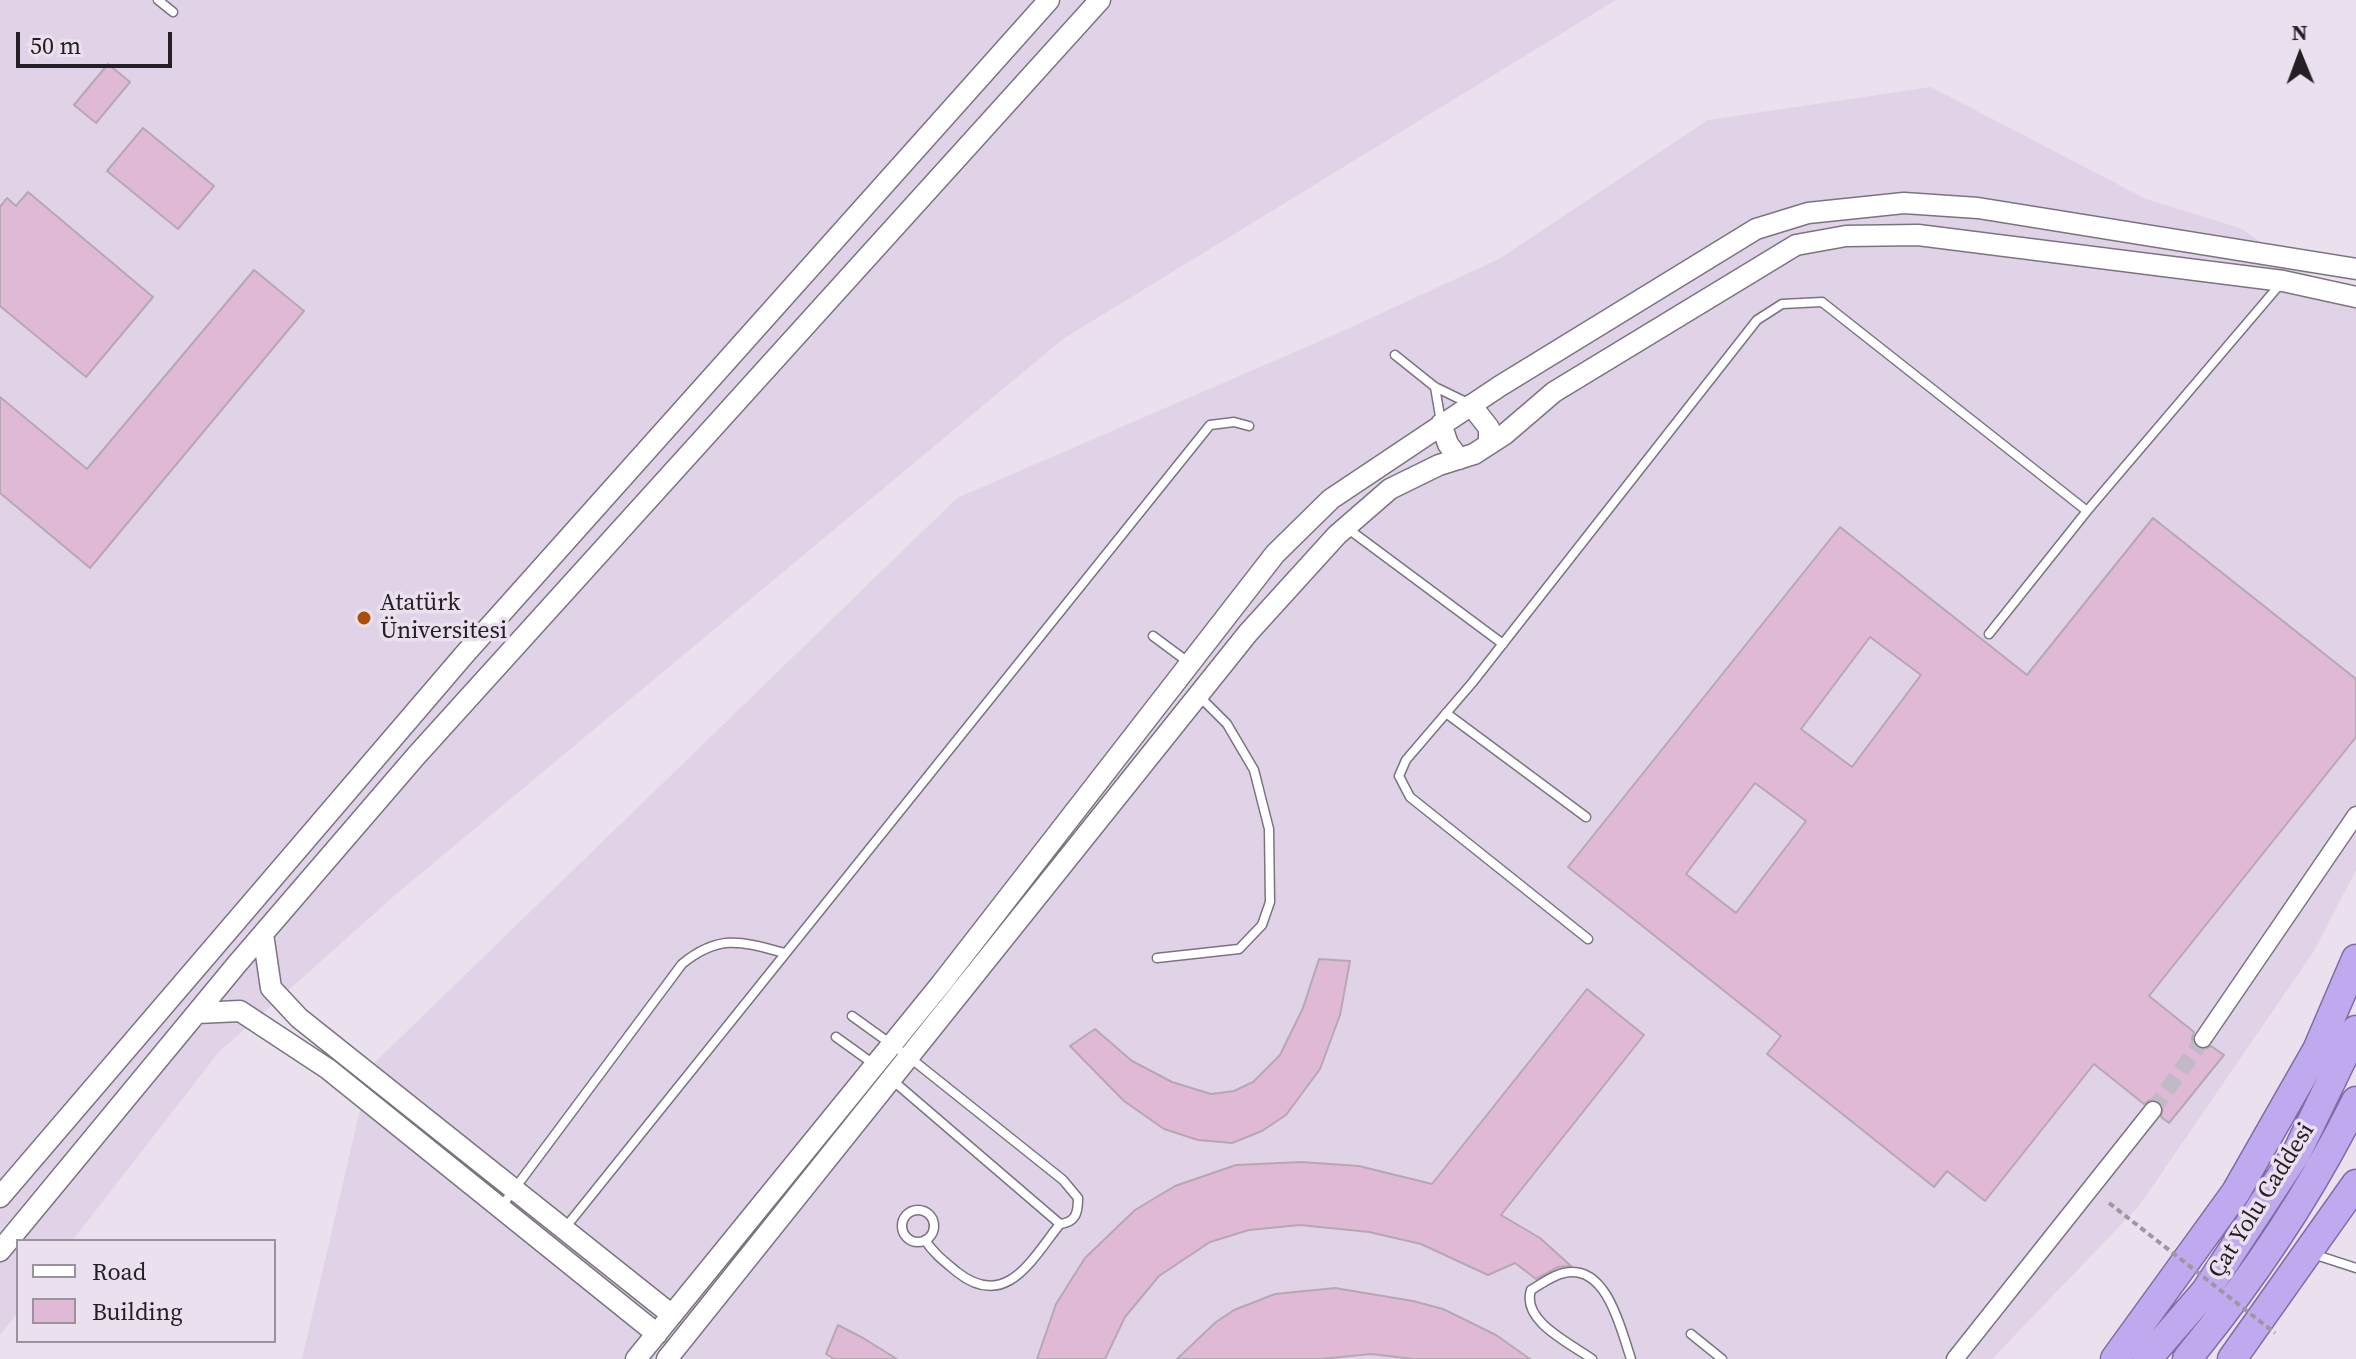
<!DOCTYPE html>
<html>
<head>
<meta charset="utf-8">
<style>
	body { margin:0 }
	#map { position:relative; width:2356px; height:1359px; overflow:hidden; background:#eae0ee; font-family:"Source Serif 4",serif }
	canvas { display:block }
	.legend { position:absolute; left:16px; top:1239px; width:260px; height:104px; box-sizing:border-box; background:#eae0ee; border:2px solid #9a939d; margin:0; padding:10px 14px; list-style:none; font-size:24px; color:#231f24 }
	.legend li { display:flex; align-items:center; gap:16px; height:40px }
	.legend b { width:40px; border:2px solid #9a939d }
	.north { position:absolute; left:2260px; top:16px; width:80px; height:80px; -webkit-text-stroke:6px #eae0ee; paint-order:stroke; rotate:359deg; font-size:22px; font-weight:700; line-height:32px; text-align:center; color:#231f24 }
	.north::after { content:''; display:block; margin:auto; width:28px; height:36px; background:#231f24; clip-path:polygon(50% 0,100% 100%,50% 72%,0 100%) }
	.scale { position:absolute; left:16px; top:32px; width:156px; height:36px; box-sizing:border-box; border:4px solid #231f24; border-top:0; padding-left:10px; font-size:24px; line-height:28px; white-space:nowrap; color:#231f24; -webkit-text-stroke:6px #eae0ee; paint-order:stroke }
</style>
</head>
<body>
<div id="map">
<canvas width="2356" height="1359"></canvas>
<ul class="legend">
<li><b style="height:10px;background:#fff"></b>Road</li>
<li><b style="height:22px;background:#e0b9d7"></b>Building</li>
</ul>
<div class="north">N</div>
<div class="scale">50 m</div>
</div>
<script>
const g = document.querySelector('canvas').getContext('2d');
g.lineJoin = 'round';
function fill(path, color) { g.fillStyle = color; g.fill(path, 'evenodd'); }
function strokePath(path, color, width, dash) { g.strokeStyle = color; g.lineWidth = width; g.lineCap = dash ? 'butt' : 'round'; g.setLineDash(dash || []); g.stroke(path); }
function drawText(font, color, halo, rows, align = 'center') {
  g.font = font + ' "Source Serif 4",serif'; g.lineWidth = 7; g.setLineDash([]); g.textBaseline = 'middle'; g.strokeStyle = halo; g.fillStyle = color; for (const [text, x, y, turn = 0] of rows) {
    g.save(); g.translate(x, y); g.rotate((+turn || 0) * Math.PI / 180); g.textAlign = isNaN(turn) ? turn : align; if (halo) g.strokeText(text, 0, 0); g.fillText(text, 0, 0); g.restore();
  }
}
fill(new Path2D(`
	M0 0H1616L1063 339 394 896 218 1053 72 1241H18V1312L0 1335Z
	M1931 87 2146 199 2240 228 2356 305V870L2314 951 2139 1206 1992 1359H302L370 1067 957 498 1334 335 1499 259 1708 120Z`), '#e1d3e7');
const building = new Path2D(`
	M108 64 130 82 96 123 74 105Z
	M143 128 214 186 178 229 107 171Z
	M28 192 153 297 86 377 0 306V207L7 198 16 206Z
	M254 270 304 311 90 568 0 493V397L87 469Z
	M2153 518 2356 679V737L2149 996 2194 1032 2192 1039 2196 1048 2203 1050 2211 1046 2224 1055 2169 1123 2161 1117 2163 1107 2159 1101 2150 1100 2144 1104 2094 1064 1985 1201 1947 1171 1934 1187 1767 1054 1781 1036 1568 867 1840 527 2027 675ZM1870 637 1921 675 1852 767 1801 729ZM1755 783 1806 821 1736 913 1686 874Z
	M1319 959 1350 961 1340 1015 1320 1069 1286 1115 1262 1131 1232 1143 1198 1140 1164 1129 1124 1101 1070 1046 1095 1029 1132 1061 1172 1082 1211 1094 1234 1091 1253 1082 1280 1055 1303 1008Z
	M1587 989 1644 1035 1501 1215 1540 1238 1571 1266 1558 1267 1536 1279 1515 1263 1488 1275 1421 1244 1369 1232 1300 1225 1249 1230 1210 1242 1159 1276 1125 1317 1105 1359H1037L1056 1304 1085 1258 1135 1210 1175 1186 1236 1165 1301 1162 1359 1166 1432 1184Z
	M1335 1288 1413 1301 1443 1309 1496 1335 1530 1359H1413L1371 1354 1321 1359H1177L1216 1322 1234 1310 1275 1294Z
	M838 1325 863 1338 897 1359H834L826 1354Z`);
fill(building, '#e0b9d7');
strokePath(building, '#b6a8b3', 2);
strokePath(new Path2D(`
	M2153 1110 2203 1039`), '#c2b9c6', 16, [16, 8]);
const service = new Path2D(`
	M158 0 173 12
	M1395 355 1435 387 1470 404
	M1435 387 1441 422
	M1347 528 1503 644
	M1989 634 2087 511
	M1153 636 1188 662
	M1446 713 1586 817
	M1588 939 1410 797 1399 776 1406 760 1472 683 1757 320 1782 304 1822 302 2087 511 2282 282
	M1157 958 1239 949 1262 925 1270 902 1269 829 1254 770 1227 724 1198 695
	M852 1016 909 1057 1063 1180 1078 1198C1078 1213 1076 1222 1060 1224L891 1079
	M836 1037 875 1065
	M501 1207 682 964C719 934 740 941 784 953
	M902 1226a16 16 0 1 1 32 0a16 16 0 1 1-32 0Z
	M565 1228 1210 425 1234 422 1249 426
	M925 1240C934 1254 945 1262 957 1272 1006 1311 1032 1259 1060 1224
	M2313 1254 2356 1268
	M1691 1334 1722 1359
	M1592 1359C1570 1343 1521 1321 1531 1290 1541 1284 1553 1275 1564 1273 1607 1263 1621 1330 1631 1359`);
const minor = new Path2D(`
	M2203 1039 2356 815
	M1955 1359 2153 1110`);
const tertiary = new Path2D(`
	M1471 405 1489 428V444
	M1441 424 1448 444 1459 459
	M263 934 271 988 299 1018 672 1315
	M197 1013 240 1011 328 1069 657 1334
	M0 1197 464 655 1049 0
	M0 1251 237 964 416 756 1100 0
	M636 1359 941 984 1275 554 1331 499 1500 386 1756 229 1808 213 1904 203 1978 208 2356 269
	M667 1359 1248 633 1337 535 1390 489 1439 465 1474 454 1505 434 1554 392 1796 245 1846 236 1918 235 2283 281 2356 297`);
const trunk = new Path2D(`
	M2115 1359 2236 1192 2317 1050 2356 959
	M2147 1359 2205 1292 2297 1152 2356 1030
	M2187 1359C2251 1281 2311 1192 2356 1101
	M2232 1359 2356 1184`);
strokePath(service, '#7c7380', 11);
strokePath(minor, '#7c7380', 19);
strokePath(tertiary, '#7c7380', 23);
strokePath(trunk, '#7f6ca5', 31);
strokePath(service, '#fff', 8);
strokePath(minor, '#fff', 16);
strokePath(tertiary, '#fff', 20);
strokePath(trunk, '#c0aaef', 28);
strokePath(new Path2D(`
	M2109 1203 2275 1333`), '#9e96a1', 4, [6, 4]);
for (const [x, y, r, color] of [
	[364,618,8,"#ae4d0b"]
]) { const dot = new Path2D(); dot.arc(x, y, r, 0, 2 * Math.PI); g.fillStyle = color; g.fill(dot); strokePath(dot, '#eae0ee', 3); }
drawText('24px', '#231f24', '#eae0ee', [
	["Atatürk",380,604],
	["Üniversitesi",380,632]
], 'left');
drawText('24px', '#231f24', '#eae0ee', [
	["Çat Yolu Caddesi",2262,1201,-58]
]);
</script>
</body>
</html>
